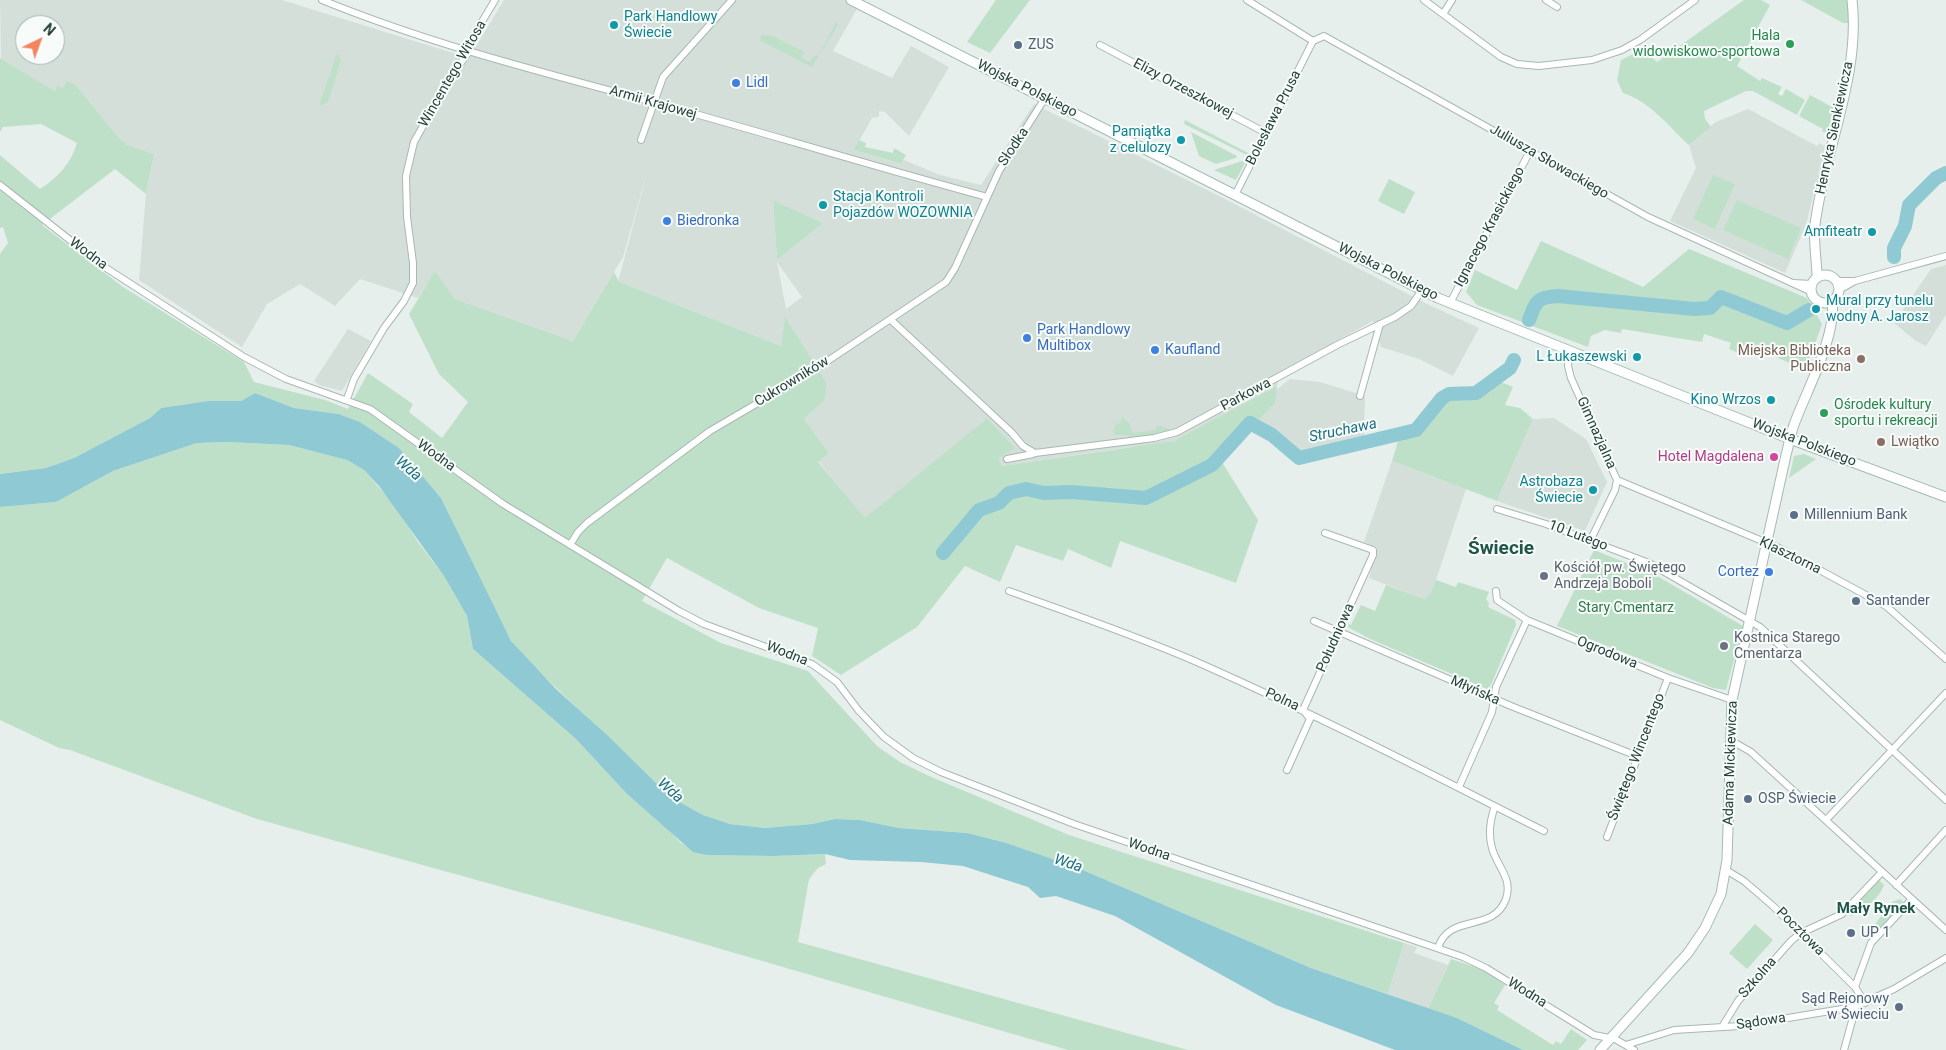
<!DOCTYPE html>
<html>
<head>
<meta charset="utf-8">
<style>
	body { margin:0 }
	#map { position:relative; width:1946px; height:1050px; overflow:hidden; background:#e6efeb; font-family:Roboto,sans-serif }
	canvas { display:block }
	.north { position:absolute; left:15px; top:15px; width:50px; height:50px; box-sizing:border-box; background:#f7fbf9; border:1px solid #a3b1ad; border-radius:50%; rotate:42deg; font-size:14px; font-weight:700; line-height:20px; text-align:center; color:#24423a }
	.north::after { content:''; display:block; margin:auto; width:18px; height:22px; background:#f4845f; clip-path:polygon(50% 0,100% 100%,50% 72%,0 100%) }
</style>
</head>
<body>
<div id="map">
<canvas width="1946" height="1050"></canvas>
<div class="north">N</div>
</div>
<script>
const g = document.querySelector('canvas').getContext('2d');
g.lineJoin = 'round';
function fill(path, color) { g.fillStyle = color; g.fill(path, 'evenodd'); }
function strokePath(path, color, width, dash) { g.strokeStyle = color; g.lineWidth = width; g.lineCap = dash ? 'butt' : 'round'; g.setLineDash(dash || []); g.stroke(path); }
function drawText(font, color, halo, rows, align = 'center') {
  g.font = font + ' Roboto,sans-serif'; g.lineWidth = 4; g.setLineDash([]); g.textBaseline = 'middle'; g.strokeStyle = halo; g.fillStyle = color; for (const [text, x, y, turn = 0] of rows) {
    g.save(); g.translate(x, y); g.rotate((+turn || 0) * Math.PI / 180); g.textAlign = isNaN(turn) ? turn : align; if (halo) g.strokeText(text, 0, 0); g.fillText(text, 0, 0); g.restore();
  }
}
fill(new Path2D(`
	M0 0H282L469 58 504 0H862L833 51 892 78 911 46 949 67 909 136 885 112 879 111V117L872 118 854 150 900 164 904 160 940 175 981 185 1034 104 1225 199 1429 305 1479 328 1453 376 1419 359 1381 347 1373 321 1281 371 1277 386 1187 436 1166 444 1123 448 1002 466 999 458 1014 448 987 418 865 519 818 461 829 453 804 419 824 401 785 318 781 346 618 282 649 166 623 257 573 341 455 299 435 272 418 298 360 279 335 306 300 284 267 304 242 347 139 280 146 194 154 154 128 145 119 138 76 85 55 91 1 59ZM25 25H55V55H25ZM773 200 823 223 777 260ZM777 262 802 297 786 309Z
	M1748 109 1817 146 1819 143 1825 146 1806 225 1785 273 1670 221 1696 168 1689 145 1716 122Z
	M1946 265V315L1926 346 1916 341 1894 323 1931 269Z
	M348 329 371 341 342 391 319 385 314 381Z
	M1290 379 1320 382 1365 396 1364 437 1335 448 1298 455 1252 420 1267 397Z
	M1554 418 1586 439 1607 482 1585 531 1497 501 1533 419Z
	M1392 461 1466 489 1436 580 1430 594 1424 599 1369 578 1377 547 1364 542Z
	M1404 943 1417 947 1414 953 1448 965 1428 1009 1388 994Z`), '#d4dfda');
fill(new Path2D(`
	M996 0H1030L990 53 967 42Z
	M1744 0H1761L1770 5 1737 66 1760 81 1762 78 1782 87 1778 94 1782 96 1786 89 1805 100 1797 115 1753 91H1746L1704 111 1705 119 1711 127 1689 145C1668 126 1651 102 1623 93L1617 80 1621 60 1643 49 1657 62Z
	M1801 0H1849L1854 23H1843Z
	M836 22 838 24 836 28 812 67 761 41 760 38 762 35 773 36 804 52 801 58 810 62 813 57 819 55Z
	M337 53 341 60 328 102 319 106Z
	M0 58 55 91 57 86 63 88 67 81 76 85 119 138 128 145 154 154 146 194 115 169 42 225 123 287 244 362 254 382 325 400 348 409 368 373 413 404 409 412 442 438 468 402 439 374 409 314 435 271 455 299 573 341 614 272 619 282 781 346 785 317 827 384 824 401 804 419 829 453 818 462 865 518 987 418 1015 448 999 458 1002 466 1174 441 1277 386 1275 403 1220 459 1258 520 1236 583 1120 541 1111 568 1068 549 1063 561 1016 545 1000 582 965 566 917 627 841 675 812 656 818 628 759 608 667 558 642 601 721 643 808 671 877 746 900 762 929 776 1069 835 1404 943 1388 994 1311 968 1078 868 967 833 899 828 860 820 835 819 812 824 765 828 730 824 703 815 676 800 655 782 528 661 511 641 500 622 441 498 399 448 360 422 339 414 294 408 255 393 241 401H208L161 408 150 418 74 458 46 468 0 474V254L8 243 3 227 0 228V155L40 189C58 177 71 164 77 143L41 124 3 127 0 132Z
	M1810 95 1834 108 1828 132H1822L1823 129 1799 116Z
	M1185 120 1250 154 1249 156 1184 124Z
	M1191 132 1237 156 1236 158 1216 164 1199 156Z
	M859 140 866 143 865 147 893 153 894 148 906 155 901 164 854 150Z
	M1242 161 1245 163 1236 180 1214 170Z
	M1713 175 1735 184 1715 229 1693 219Z
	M1389 179 1415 192 1404 214 1378 201Z
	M773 200 823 223 777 260Z
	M1737 200 1801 228 1788 259 1723 230Z
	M1541 241 1643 287 1689 249 1807 298 1822 324 1806 370 1755 348 1751 352 1738 353 1729 349 1731 343 1704 334 1702 342 1622 329 1621 333 1605 330 1591 336 1588 347 1477 305 1466 292 1475 270 1517 290Z
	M1499 381 1513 387 1505 405 1520 408 1533 419 1497 501 1392 461 1398 441 1418 432 1448 401 1476 397Z
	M1122 417 1129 423 1133 433 1155 430 1158 425 1172 430 1157 434 1130 437 1128 435H1115L1113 432 1115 425 1121 422Z
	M227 442 289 445 347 460 364 470 396 507 418 542 444 576 467 616 473 649 576 739 626 793 665 826 681 843 707 855 774 856 825 854 826 864 818 868 809 879 798 942 1188 1050H1068L642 926 257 819 70 750 59 748 0 720V507L56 502 113 471 197 443Z
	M1804 454 1816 459 1789 478 1794 456Z
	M1594 550 1652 573 1743 626 1726 690 1713 688 1557 626Z
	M1436 580 1456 587 1458 582 1489 592 1486 599 1489 603 1488 607 1515 620 1516 625 1491 685 1487 689 1370 639 1348 627 1349 624 1351 625 1361 605 1375 611 1386 585 1424 599 1430 594Z
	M1879 880 1884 885C1880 897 1865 910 1851 916L1848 913Z
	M1900 899 1904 903 1873 937 1871 935C1876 917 1884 917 1892 902Z
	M1755 924 1773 940 1747 969 1729 953Z
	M1451 959 1481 969 1505 985 1494 1003 1499 1006 1497 1010 1553 1045 1556 1041 1561 1044 1571 1029 1587 1040 1578 1050H1523L1457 1018 1428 1009Z`), '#bfe0c8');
fill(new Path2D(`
	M255 393 294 408 339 414 360 422 399 448 441 498 511 641 556 689 607 735 655 782 676 800 703 815 730 824 765 828 812 824 835 819 860 820 899 828 967 833 1006 843 1078 868 1311 968 1457 1018 1523 1050H1395L1276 1005 1115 916 1056 896 1040 898 1028 887 963 866 921 862 850 860 825 854 774 856 707 855 693 852 626 793 576 739 473 649 467 616 444 576 379 486 364 470 347 460 289 445 227 442 197 443 113 471 56 502 0 507V474L46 468 74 458 150 418 161 408 208 401H241Z`), '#8ec9d4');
strokePath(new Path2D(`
	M1894 257V248L1905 226 1909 205 1936 178 1946 173
	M1529 320C1536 301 1537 297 1558 296L1694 309 1710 308 1721 297 1787 323 1809 310
	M943 553 979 510 999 503 1009 493 1026 489 1044 493 1071 492 1146 498 1212 465 1250 423 1272 435 1299 458 1416 430 1442 398 1449 394 1476 393 1510 368 1514 360`), '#8ec9d4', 14);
const street = new Path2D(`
	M322 0C430 44 541 72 653 102 765 133 875 167 987 197
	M1247 0 1313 41
	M1424 0 1501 57 1517 64 1539 66 1592 60 1622 50 1640 40 1695 0
	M1546 0 1557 7
	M1443 14 1452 0
	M1100 45 1266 133
	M641 140 663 77 732 0
	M0 185 103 266 244 357 286 379 370 409 503 504 679 611 704 624 812 664 837 682 859 711 884 737 913 758 941 772 1074 824 1463 957 1486 968 1594 1035 1615 1039 1634 1050
	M1235 195 1313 41 1324 36 1648 217 1812 292
	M1837 281H1855L1946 256
	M1793 283 1812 284
	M1839 290 1855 281
	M1450 303 1530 151
	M891 320 1012 433 1023 446 1035 453 1154 438 1177 432 1337 345 1395 317 1411 306 1422 290
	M1569 351 1568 366 1571 378 1617 480 1615 490 1590 541
	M1360 396 1380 324
	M347 399 354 379 384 328 404 301 413 283V263L407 217 406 176 414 142 450 78 468 53 477 30 495 0
	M1007 459 1033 454
	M1617 480 1779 548 1886 606 1946 659
	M1497 509 1546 524 1649 563 1760 627 1946 800
	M570 545 578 532 587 523 710 431 814 370 946 282 955 268 999 171 1045 98
	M1009 591C1070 613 1131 634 1190 659 1311 712 1427 772 1544 831
	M1496 591 1497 600 1527 620 1668 678 1732 700
	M1314 621 1511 706 1637 756
	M1730 740 1751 752 1946 930
	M1287 770 1310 719 1303 710 1373 555V550L1325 533
	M1459 787 1492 712 1496 687 1527 620
	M1826 820 1946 693
	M1607 837 1668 678
	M1726 870 1744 881 1773 906 1855 987 1865 1003
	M1896 885 1946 830
	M1438 948C1449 912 1493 934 1506 899 1513 878 1497 867 1492 848 1488 834 1490 820 1495 806
	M1855 987 1871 943 1912 899
	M1722 1027 1738 1001 1791 941 1801 933 1842 914 1882 872
	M1626 1045 1674 1030 1740 1026 1854 1007 1894 989 1946 958
	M1844 1050 1855 1010 1854 1007`);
const secondary = new Path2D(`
	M851 0 1438 298 1790 439 1946 497
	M1811 289a14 14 0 1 1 28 0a14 14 0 1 1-28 0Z
	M1817 278C1817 260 1813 242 1815 225 1824 150 1861 76 1852 0
	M1600 1050 1688 953 1705 928 1721 894 1727 860 1732 700 1786 455C1789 444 1791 432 1795 422 1807 390 1837 334 1832 302`);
strokePath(street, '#a8b8b2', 8);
strokePath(secondary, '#a4bbb3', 11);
strokePath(street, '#fff', 6);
strokePath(secondary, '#fff', 9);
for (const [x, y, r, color] of [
	[614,25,5,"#0f9aa8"],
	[1790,44,5,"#2e9e5b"],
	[1018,45,5,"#5c6f8a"],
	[736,83,5,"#3f7fe0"],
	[1181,140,5,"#0f9aa8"],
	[823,205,5,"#0f9aa8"],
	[667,221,5,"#3f7fe0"],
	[1872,232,5,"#0f9aa8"],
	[1816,309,5,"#0f9aa8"],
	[1027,338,5,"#3f7fe0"],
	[1155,350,5,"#3f7fe0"],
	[1637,357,5,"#0f9aa8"],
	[1861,359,5,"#8d6e63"],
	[1771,400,5,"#0f9aa8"],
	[1824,413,5,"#2e9e5b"],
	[1881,442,5,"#8d6e63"],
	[1774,457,5,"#d1479c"],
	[1593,490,5,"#0f9aa8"],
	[1794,515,5,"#5c6f8a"],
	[1769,572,5,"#3f7fe0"],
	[1544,576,5,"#6b7280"],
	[1856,601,5,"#5c6f8a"],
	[1724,646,5,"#6b7280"],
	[1748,799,5,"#5c6f8a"],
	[1851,933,5,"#5c6f8a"],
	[1899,1007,5,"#5c6f8a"]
]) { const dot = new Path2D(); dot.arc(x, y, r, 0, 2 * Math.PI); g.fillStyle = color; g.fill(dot); strokePath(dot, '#f7fbf9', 2); }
drawText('14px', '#0d838f', '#f7fbf9', [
	["Park Handlowy",624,17,"left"],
	["Świecie",624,33,"left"],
	["Pamiątka",1171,132],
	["z celulozy",1171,148],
	["Stacja Kontroli",833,197,"left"],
	["Pojazdów WOZOWNIA",833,213,"left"],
	["Amfiteatr",1862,232],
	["Mural przy tunelu",1826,301,"left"],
	["wodny A. Jarosz",1826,317,"left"],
	["L Łukaszewski",1627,357],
	["Kino Wrzos",1761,400],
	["Astrobaza",1583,482],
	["Świecie",1583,498]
], 'right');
drawText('14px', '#27864d', '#f7fbf9', [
	["Hala",1780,36],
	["widowiskowo-sportowa",1780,52],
	["Ośrodek kultury",1834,405,"left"],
	["sportu i rekreacji",1834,421,"left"]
], 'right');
drawText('14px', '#4e5e75', '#f7fbf9', [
	["ZUS",1028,45],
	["Millennium Bank",1804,515],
	["Santander",1866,601],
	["OSP Świecie",1758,799],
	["UP 1",1861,933],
	["Sąd Rejonowy",1889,999,"right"],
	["w Świeciu",1889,1015,"right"]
], 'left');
drawText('14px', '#24423a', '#f7fbf9', [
	["Wincentego Witosa",453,74,-60],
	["Wojska Polskiego",1027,89,27],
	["Elizy Orzeszkowej",1183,89,28],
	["Armii Krajowej",653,103,16],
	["Bolesława Prusa",1274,118,-63],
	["Henryka Sienkiewicza",1835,128,-78],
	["Słodka",1014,147,-56],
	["Juliusza Słowackiego",1549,162,30],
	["Ignacego Krasickiego",1490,227,-62],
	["Wodna",88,254,37],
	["Wojska Polskiego",1388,272,27],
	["Cukrowników",792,382,-31],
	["Parkowa",1246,395,-28],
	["Gimnazjalna",1596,433,66],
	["Wojska Polskiego",1804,443,21],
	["Wodna",436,456,36],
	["10 Lutego",1578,536,21],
	["Klasztorna",1790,556,26],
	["Południowa",1336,638,-66],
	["Ogrodowa",1607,653,22],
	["Wodna",787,654,22],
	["Młyńska",1475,691,24],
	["Polna",1282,700,25],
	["Świętego Wincentego",1637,757,-69],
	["Adama Mickiewicza",1731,763,-88],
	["Wodna",1149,850,19],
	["Pocztowa",1800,932,45],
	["Szkolna",1758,978,-49],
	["Wodna",1527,993,32],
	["Sądowa",1761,1022,-9]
]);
drawText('14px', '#366cbe', '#f7fbf9', [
	["Lidl",746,83],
	["Biedronka",677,221],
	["Park Handlowy",1037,330],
	["Multibox",1037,346],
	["Kaufland",1165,350],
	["Cortez",1759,572,"right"]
], 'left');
drawText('14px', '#785e54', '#f7fbf9', [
	["Miejska Biblioteka",1851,351],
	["Publiczna",1851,367],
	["Lwiątko",1891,442,"left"]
], 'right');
drawText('14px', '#b23c85', '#f7fbf9', [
	["Hotel Magdalena",1764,457]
], 'right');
drawText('14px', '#5b616d', '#f7fbf9', [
	["Kościół pw. Świętego",1554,568],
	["Andrzeja Boboli",1554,584],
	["Kostnica Starego",1734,638],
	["Cmentarza",1734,654]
], 'left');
drawText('14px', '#2d7a4b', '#f7fbf9', [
	["Stary Cmentarz",1626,608]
]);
drawText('italic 15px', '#1c6f80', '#f7fbf9', [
	["Struchawa",1343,431,-12],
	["Wda",408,469,41],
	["Wda",670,791,42],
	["Wda",1068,864,18]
]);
drawText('bold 15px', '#1f5548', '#f7fbf9', [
	["Mały Rynek",1876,909]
]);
drawText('bold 19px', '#1f5548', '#f7fbf9', [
	["Świecie",1501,549]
]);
</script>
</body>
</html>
